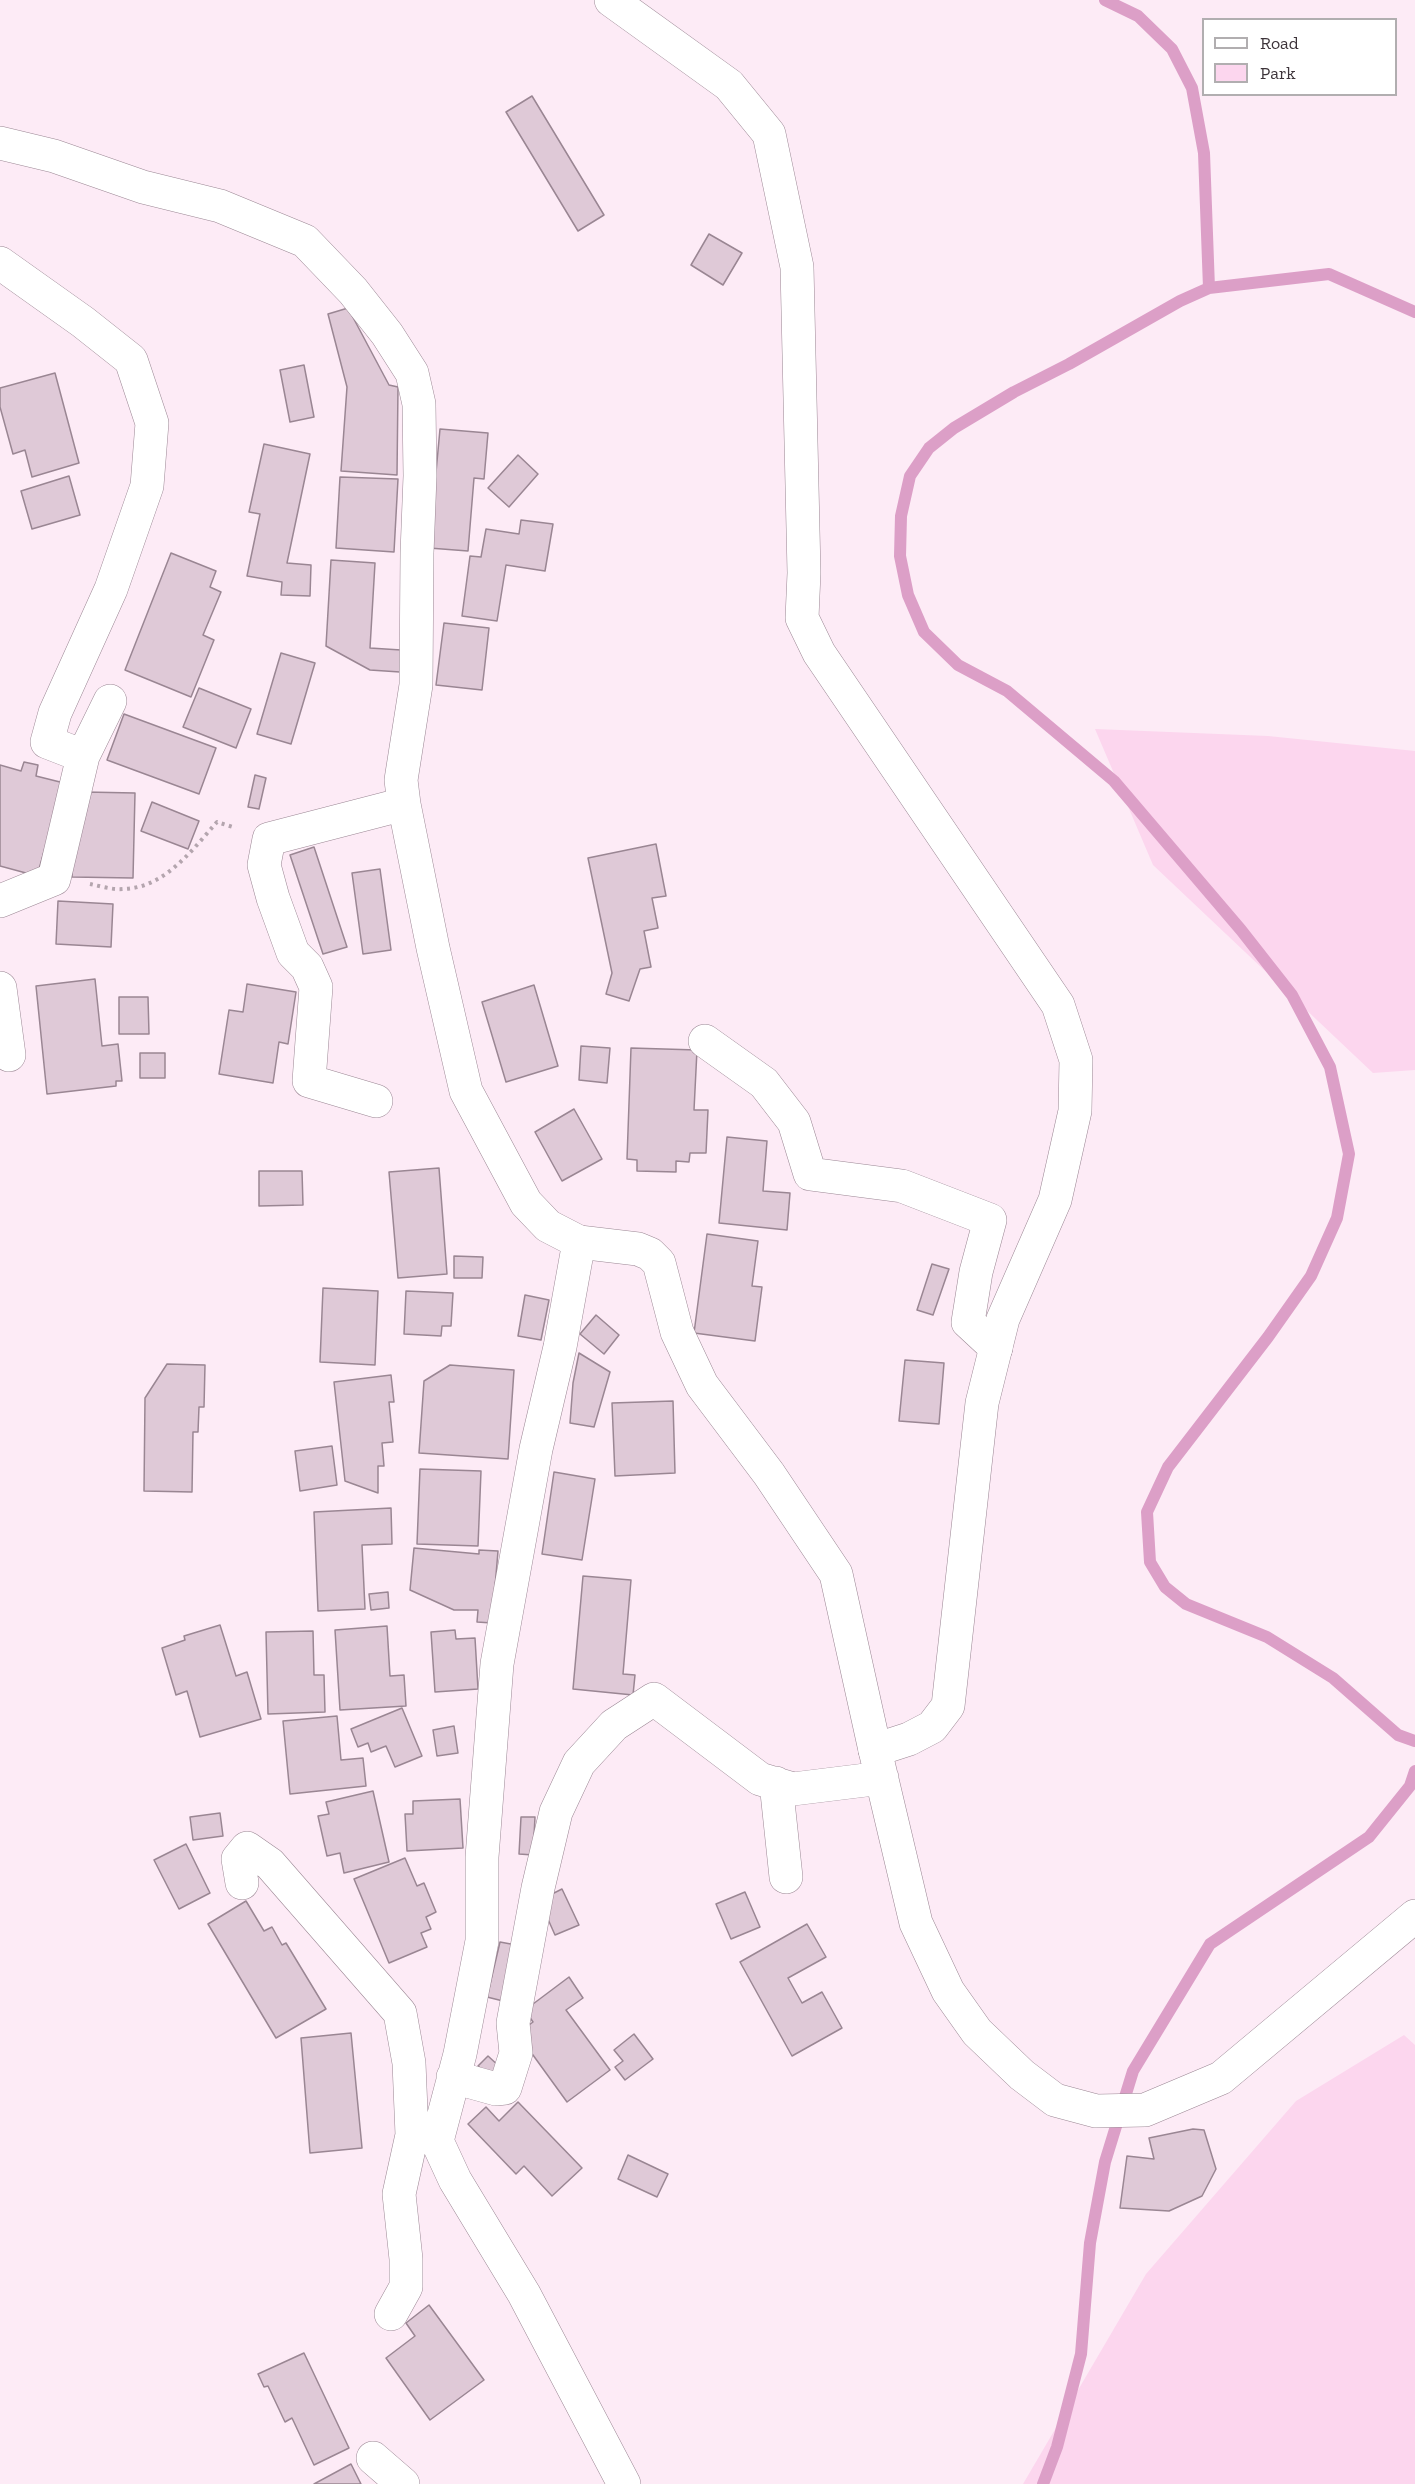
<!DOCTYPE html>
<html>
<head>
<meta charset="utf-8">
<style>
	body { margin:0 }
	#map { position:relative; width:1415px; height:2484px; overflow:hidden; background:#fdebf6; font-family:"Zilla Slab",serif }
	canvas { display:block }
	.legend { position:absolute; left:1202px; top:18px; width:195px; height:78px; box-sizing:border-box; background:#fff; border:2px solid #b1aeb0; margin:0; padding:8px 10px; list-style:none; font-size:18px; color:#3d343a }
	.legend li { display:flex; align-items:center; gap:12px; height:30px }
	.legend b { width:30px; border:2px solid #b1aeb0 }
</style>
</head>
<body>
<div id="map">
<canvas width="1415" height="2484"></canvas>
<ul class="legend">
<li><b style="height:8px;background:#fff"></b>Road</li>
<li><b style="height:16px;background:#fcd6ee"></b>Park</li>
</ul>
</div>
<script>
const g = document.querySelector('canvas').getContext('2d');
g.lineJoin = 'round';
function fill(path, color) { g.fillStyle = color; g.fill(path, 'evenodd'); }
function strokePath(path, color, width, dash) { g.strokeStyle = color; g.lineWidth = width; g.lineCap = dash ? 'butt' : 'round'; g.setLineDash(dash || []); g.stroke(path); }
fill(new Path2D(`
	M1095 729 1268 736 1415 751V1070L1373 1073 1153 865Z
	M1404 2035 1415 2045V2484H1023L1146 2274 1296 2101Z`), '#fcd6ee');
strokePath(new Path2D(`
	M1105 0 1138 16 1172 49 1192 88 1204 153 1209 288
	M1415 312 1329 274 1209 288 1180 301 1069 364 1014 392 954 428 929 448 910 476 901 516 900 556 908 595 924 632 958 665 1007 691 1114 781 1241 930 1292 995 1330 1067 1349 1154 1337 1218 1311 1276 1268 1337 1168 1467 1147 1512 1150 1562 1165 1587 1186 1604 1267 1637 1333 1678 1398 1735 1415 1741
	M1043 2484 1057 2447 1081 2354 1090 2243 1105 2162 1133 2071 1210 1944 1369 1837 1410 1786 1415 1771`), '#dc9fc7', 12);
const building = new Path2D(`
	M532 96 604 215 578 231 506 112Z
	M709 234 742 253 723 285 691 265Z
	M348 308 389 385 398 387 397 475 341 471 347 387 328 314Z
	M304 365 314 417 290 422 280 370Z
	M55 373 79 463 32 477 25 450 13 454 0 407V388Z
	M440 429 488 433 484 479 474 478 468 551 429 548Z
	M264 444 310 454 287 563 311 565 310 596 281 595 282 582 247 576 260 514 249 512Z
	M518 455 538 474 509 507 488 488Z
	M69 476 80 515 32 529 21 491Z
	M340 477 398 479 394 552 336 548Z
	M521 520 553 524 545 571 506 565 497 621 462 616 470 556 481 557 486 529 519 534Z
	M171 553 216 571 210 587 221 592 203 635 214 640 191 697 125 670Z
	M331 560 375 563 370 648 401 650 400 672 370 670 326 646Z
	M444 623 489 628 482 690 436 685Z
	M281 653 315 663 291 744 257 734Z
	M199 688 251 709 236 748 183 727Z
	M124 714 216 748 199 794 107 760Z
	M24 762 38 765 36 776 64 783 37 876 0 866V765L21 771Z
	M255 775 266 778 259 809 248 807Z
	M85 792 135 793 133 878 72 877 73 821Z
	M152 802 199 821 188 849 141 831Z
	M656 844 666 896 652 898 658 928 644 931 651 967 640 969 629 1001 606 994 612 973 588 858Z
	M314 847 347 947 323 954 290 855Z
	M380 869 391 950 363 954 352 873Z
	M58 901 113 904 111 947 56 944Z
	M95 979 102 1046 118 1044 122 1081H116V1086L47 1094 36 986Z
	M247 984 296 992 288 1044 279 1042 273 1083 219 1074 229 1010 243 1012Z
	M534 985 558 1066 506 1082 482 1002Z
	M119 997H148L149 1034H119Z
	M581 1046 610 1048 607 1083 579 1080Z
	M631 1048 697 1050 694 1110H708L706 1153H690L689 1162 676 1161V1172L637 1171V1160L627 1159Z
	M140 1053H165V1078H140Z
	M574 1109 602 1159 562 1181 535 1132Z
	M727 1137 767 1141 763 1191 790 1193 787 1230 719 1223Z
	M439 1168 447 1274 398 1278 389 1172Z
	M259 1171H302L303 1205 259 1206Z
	M707 1234 758 1241 752 1286 762 1287 755 1341 694 1333Z
	M454 1256 483 1257 482 1278H454Z
	M932 1264 949 1269 933 1315 917 1310Z
	M323 1288 378 1291 375 1365 320 1362Z
	M406 1291 453 1293 451 1326H442L441 1336 404 1334Z
	M525 1295 549 1300 541 1340 518 1336Z
	M596 1315 619 1335 604 1354 580 1334Z
	M579 1353 610 1372 594 1427 570 1423 573 1383Z
	M905 1360 944 1363 939 1424 899 1421Z
	M167 1364 205 1365 204 1407H199L198 1432H193L192 1492 144 1491 145 1398Z
	M450 1365 514 1370 508 1459 419 1453 424 1381Z
	M391 1375 394 1402H389L393 1442 382 1443 384 1466H378V1493L345 1481 334 1382Z
	M673 1401 675 1473 615 1476 612 1403Z
	M332 1446 337 1485 300 1491 295 1451Z
	M420 1469 481 1471 478 1546 417 1544Z
	M554 1472 595 1479 582 1560 542 1554Z
	M391 1508 392 1544 362 1545 365 1609 318 1611 314 1512Z
	M414 1548 479 1554V1550L498 1551 492 1623 477 1622 478 1610H454L410 1590Z
	M583 1576 631 1580 623 1674 635 1675 633 1695 573 1689Z
	M388 1592 389 1608 371 1610 369 1594Z
	M220 1625 236 1676 247 1672 261 1719 200 1737 187 1691 176 1695 162 1648 185 1640 184 1636Z
	M387 1626 390 1676 404 1675 406 1706 340 1710 335 1630Z
	M455 1630 456 1639 475 1638 478 1689 435 1692 431 1632Z
	M313 1631 314 1675H324L325 1712 268 1714 266 1632Z
	M402 1708 422 1756 395 1767 386 1746 371 1752 368 1743 358 1747 351 1729Z
	M337 1716 341 1760 363 1758 366 1786 290 1794 283 1721Z
	M454 1726 458 1753 437 1756 433 1730Z
	M373 1791 389 1862 344 1873 340 1853 327 1856 318 1816 329 1814 326 1802Z
	M460 1799 463 1848 407 1851 405 1814H413V1801Z
	M220 1813 223 1836 193 1840 190 1817Z
	M521 1817H535L533 1855 519 1854Z
	M186 1844 210 1893 179 1909 154 1860Z
	M405 1858 417 1886 424 1883 436 1912 426 1917 431 1929 421 1933 427 1947 389 1963 354 1879Z
	M562 1889 579 1925 555 1935 547 1917 548 1896Z
	M745 1892 760 1927 731 1939 716 1904Z
	M246 1901 264 1931 272 1927 282 1945 286 1943 326 2009 276 2038 208 1924Z
	M807 1924 826 1957 788 1978 802 2003 822 1992 842 2028 792 2056 740 1962Z
	M500 1942 516 1945 503 2001 487 1997Z
	M569 1977 583 1998 566 2010 610 2070 567 2102 525 2044V2028L533 2022 525 2010Z
	M351 2033 362 2148 310 2153 301 2038Z
	M634 2034 653 2059 625 2080 615 2067 623 2061 614 2050Z
	M488 2056 500 2067 491 2077 478 2066Z
	M518 2102 582 2168 552 2196 524 2166 516 2174 468 2124 486 2107 499 2121Z
	M1193 2129 1204 2130 1216 2169 1202 2196 1169 2211 1120 2208 1127 2156 1154 2159 1149 2138Z
	M628 2155 668 2174 657 2197 618 2179Z
	M429 2305 484 2380 430 2420 386 2358 415 2336 406 2323Z
	M304 2353 349 2448 314 2465 292 2418 285 2422 268 2386 264 2387 258 2374Z
	M351 2464 361 2484H314Z`);
fill(building, '#dfc9d7');
strokePath(building, '#9a8693', 1.5);
const minor = new Path2D(`
	M0 143 54 156 143 187 220 206 305 241 353 291 387 334 412 373 419 404 420 476 417 553 416 685 401 780 404 804 433 948 466 1091 526 1203 548 1226 579 1242 560 1347 536 1449 497 1664 482 1857V1941L460 2054 437 2141 455 2180 524 2294 624 2484
	M0 263 83 322 131 360 152 423 147 486 111 589 55 713 47 742 83 756
	M0 901 54 879 83 756 110 701
	M0 988 9 1055
	M705 1041 764 1083 794 1122 810 1174 902 1186 990 1220 976 1272 968 1322 996 1348
	M376 1101 309 1081 316 987 307 967 293 953 273 898 264 865 269 839 404 804
	M875 1750 916 1923 948 1991 977 2032 1022 2075 1055 2100 1096 2111 1145 2110 1221 2078 1415 1916
	M776 1783 786 1877
	M242 1883 238 1859 247 1848 270 1864 400 2013 409 2063 412 2135 399 2194 406 2259V2287L391 2314
	M453 2077 496 2089 505 2088 516 2053 513 2023 538 1888 556 1812 579 1763 614 1725 654 1699 760 1779 793 1789 882 1778
	M373 2458 403 2484`);
const tertiary = new Path2D(`
	M579 1242 638 1249 650 1254 659 1263 677 1332 702 1385 769 1474 836 1574 875 1750 909 1739 932 1727 948 1706 982 1403 1003 1319 1055 1200 1075 1111 1076 1060 1058 1005 819 653 802 618 804 573 797 267 769 134 729 85 611 0`);
strokePath(minor, '#9b8794', 34);
strokePath(tertiary, '#9b8794', 34);
strokePath(new Path2D(`
	M90 884C100 886 112 890 123 889 165 888 192 850 217 822L236 828`), '#b4a5ae', 4, [3, 4.5]);
strokePath(minor, '#fff', 33);
strokePath(tertiary, '#fff', 33);
</script>
</body>
</html>
